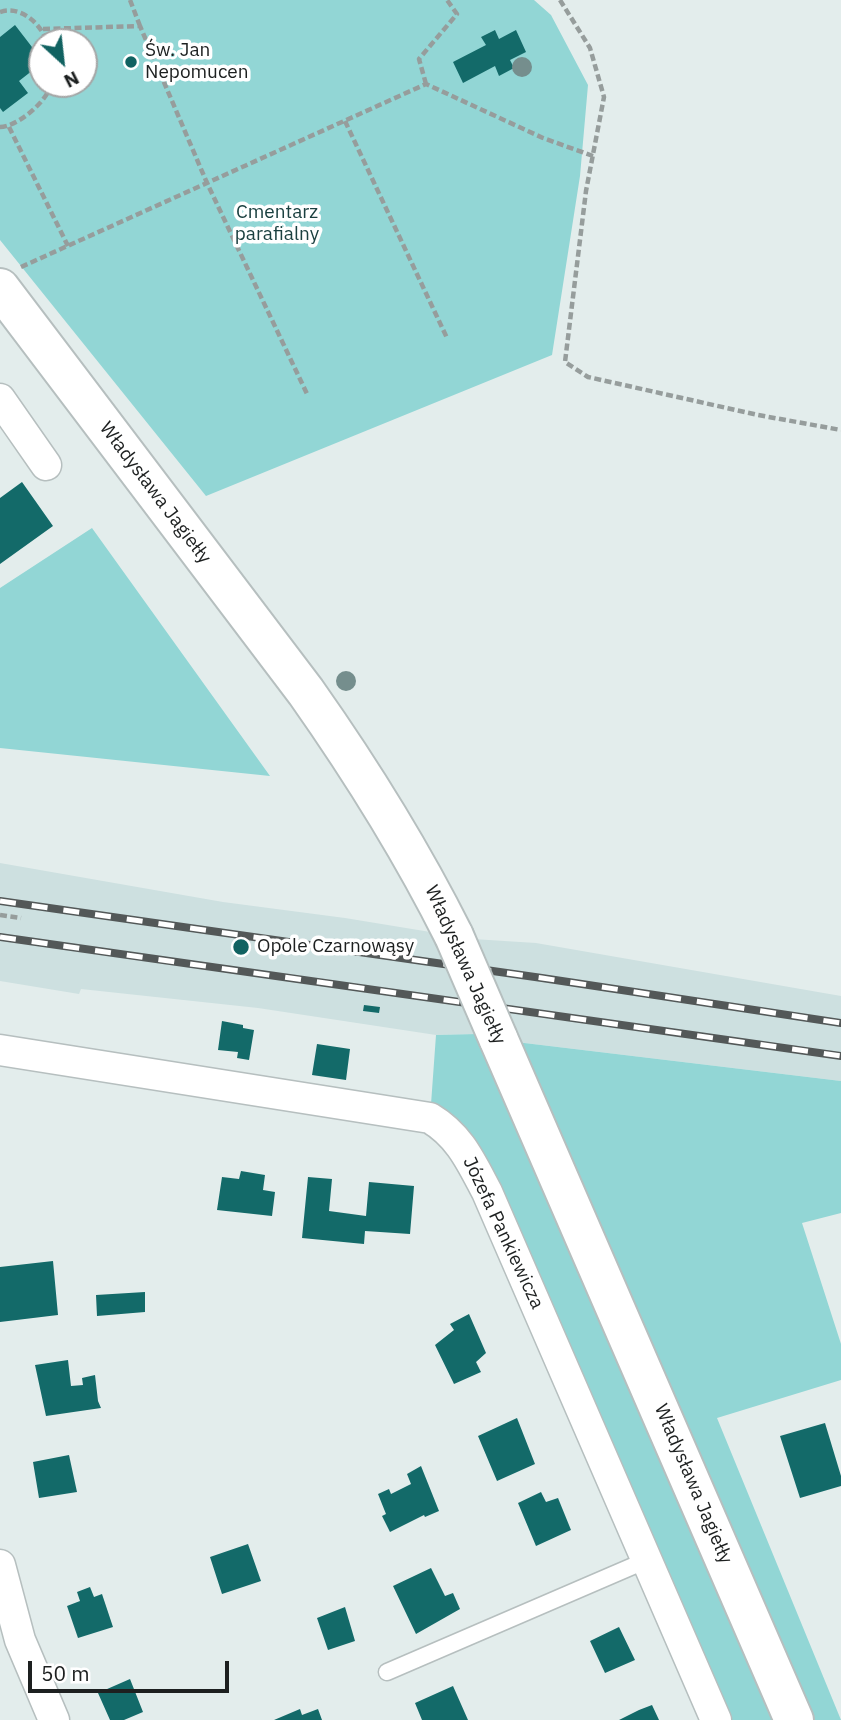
<!DOCTYPE html>
<html>
<head>
<meta charset="utf-8">
<style>
	body { margin:0 }
	#map { position:relative; width:841px; height:1720px; overflow:hidden; background:#e3edec; font-family:"IBM Plex Sans",sans-serif }
	canvas { display:block }
	.north { position:absolute; left:28px; top:28px; width:70px; height:70px; box-sizing:border-box; background:#fff; border:2px solid #a5a6a6; border-radius:50%; rotate:153deg; font-size:19px; font-weight:700; line-height:28px; text-align:center; color:#1d2020 }
	.north::after { content:''; display:block; margin:auto; width:24px; height:32px; background:#116261; clip-path:polygon(50% 0,100% 100%,50% 72%,0 100%) }
	.scale { position:absolute; left:28px; top:1661px; width:201px; height:32px; box-sizing:border-box; border:4px solid #1d2020; border-top:0; padding-left:9px; font-size:21px; line-height:24px; white-space:nowrap; color:#1d2020; -webkit-text-stroke:5px #fff; paint-order:stroke }
</style>
</head>
<body>
<div id="map">
<canvas width="841" height="1720"></canvas>
<div class="north">N</div>
<div class="scale">50 m</div>
</div>
<script>
const g = document.querySelector('canvas').getContext('2d');
g.lineJoin = 'round';
function fill(path, color) { g.fillStyle = color; g.fill(path, 'evenodd'); }
function strokePath(path, color, width, dash) { g.strokeStyle = color; g.lineWidth = width; g.lineCap = dash ? 'butt' : 'round'; g.setLineDash(dash || []); g.stroke(path); }
function drawText(font, color, halo, rows, align = 'center') {
  g.font = font + ' "IBM Plex Sans",sans-serif'; g.lineWidth = 7; g.setLineDash([]); g.textBaseline = 'middle'; g.strokeStyle = halo; g.fillStyle = color; for (const [text, x, y, turn = 0] of rows) {
    g.save(); g.translate(x, y); g.rotate((+turn || 0) * Math.PI / 180); g.textAlign = isNaN(turn) ? turn : align; if (halo) g.strokeText(text, 0, 0); g.fillText(text, 0, 0); g.restore();
  }
}
fill(new Path2D(`
	M0 863 223 902 345 918 473 939 536 943 841 996V1081L516 1042 477 1034 436 1035 258 1008 81 989 79 994 0 981Z`), '#cde0e0');
fill(new Path2D(`
	M0 0H534L551 15 588 85 580 176 552 355 206 496 0 240ZM42 42H84V84H42Z
	M92 528 270 776 0 748V588Z
	M477 1034 516 1042 841 1081V1213L802 1223 841 1344V1380L717 1418 841 1720H716L512 1247 430 1118 436 1035Z`), '#92d6d5');
fill(new Path2D(`
	M15 25 42 60V63L19 81 28 93 3 112 0 108V37Z
	M495 30 499 39 516 30 526 52 510 60 514 68 499 76 495 66 463 83 453 62 486 45 481 37Z
	M22 482 53 526 0 564V498Z
	M364 1005 380 1007 379 1013 363 1011Z
	M222 1021 243 1025V1028L254 1030 249 1060 237 1058 238 1052 218 1050Z
	M317 1044 350 1049 346 1080 312 1075Z
	M241 1171 265 1175 263 1190 275 1192 272 1216 217 1210 222 1177 239 1179Z
	M308 1177 332 1179 329 1211 366 1216 369 1182 414 1186 410 1234 365 1231 364 1244 302 1238Z
	M53 1261 58 1315 0 1322V1267Z
	M145 1292V1312L97 1316 96 1295Z
	M469 1314 486 1353 476 1362 481 1372 454 1384 435 1345 454 1330 450 1324Z
	M68 1360 71 1386 83 1385 82 1378 95 1375 98 1401 101 1408 46 1416 35 1365Z
	M517 1418 535 1464 497 1481 478 1436Z
	M825 1423 841 1476V1486L800 1498 780 1436Z
	M69 1455 77 1492 39 1498 33 1462Z
	M421 1466 439 1511 425 1517 424 1515 390 1532 382 1516 386 1514 378 1494 389 1489 391 1494 411 1484 407 1474Z
	M541 1492 546 1502 558 1498 571 1530 536 1546 518 1503Z
	M248 1544 261 1581 222 1594 210 1557Z
	M431 1568 445 1596 453 1593 460 1609 416 1634 393 1586Z
	M90 1587 94 1597 102 1594 113 1627 78 1638 67 1606 80 1601 77 1592Z
	M345 1607 355 1641 328 1650 317 1618Z
	M619 1627 635 1660 605 1673 590 1641Z
	M130 1679 143 1712 124 1720H110L98 1693Z
	M453 1686 468 1720H422L415 1703Z
	M652 1705 659 1720H619L639 1710Z
	M300 1709 302 1715 318 1709 322 1720H274Z`), '#136a69');
const service = new Path2D(`
	M387 1672 647 1560`);
const minor = new Path2D(`
	M0 399 46 465
	M0 1050 430 1118C460 1136 471 1162 487 1192L716 1720
	M0 1565 20 1640 54 1720`);
const tertiary = new Path2D(`
	M0 288 306 692C361 770 411 850 454 936
	M498 1038 794 1720`);
strokePath(service, '#b6bfbf', 19);
strokePath(minor, '#b6bfbf', 33);
strokePath(tertiary, '#b6bfbf', 42);
strokePath(new Path2D(`
	M130 0 140 26
	M560 0 590 48 604 97 586 191 565 362 588 377 758 415 841 430
	M0 12C21 5 41 24 47 42
	M43 29 140 26 207 183 308 396
	M426 84 419 59 457 14 447 0
	M345 121 447 338
	M0 127C17 127 48 101 51 84
	M9 127 68 246
	M21 267 426 84 543 138 593 156
	M0 915 21 918`), '#969d9c', 4.5, [7, 3.5]);
strokePath(service, '#fff', 16);
strokePath(minor, '#fff', 30);
strokePath(tertiary, '#fff', 38);
const rail = new Path2D(`
	M0 901 542 978 841 1023
	M0 937 841 1056`);
strokePath(rail, '#535858', 8);
strokePath(rail, '#fff', 5, [16]);
const tertiaryBridge = new Path2D(`
	M454 936 498 1038`);
strokePath(tertiaryBridge, '#b6bfbf', 42, []);
strokePath(tertiaryBridge, '#fff', 38);
g.fillStyle = '#758e8d';
for (const [x, y] of [
	[522,67],
	[346,681]
]) { g.beginPath(); g.arc(x, y, 10, 0, 2 * Math.PI); g.fill(); }
for (const [x, y, r, color] of [
	[131,62,7,"#116261"],
	[241,947,9,"#116261"]
]) { const dot = new Path2D(); dot.arc(x, y, r, 0, 2 * Math.PI); g.fillStyle = color; g.fill(dot); strokePath(dot, '#fff', 2.5); }
drawText('19px', '#1d2020', '#fff', [
	["Św. Jan",145,51],
	["Nepomucen",145,73],
	["Opole Czarnowąsy",257,947]
], 'left');
drawText('19px', '#1b4040', '#fff', [
	["Cmentarz",277,213],
	["parafialny",277,235]
]);
drawText('19px', '#1d2020', '#fff', [
	["Władysława Jagiełły",155,493,53],
	["Władysława Jagiełły",465,965,66],
	["Józefa Pankiewicza",503,1233,65],
	["Władysława Jagiełły",693,1484,67]
]);
</script>
</body>
</html>
